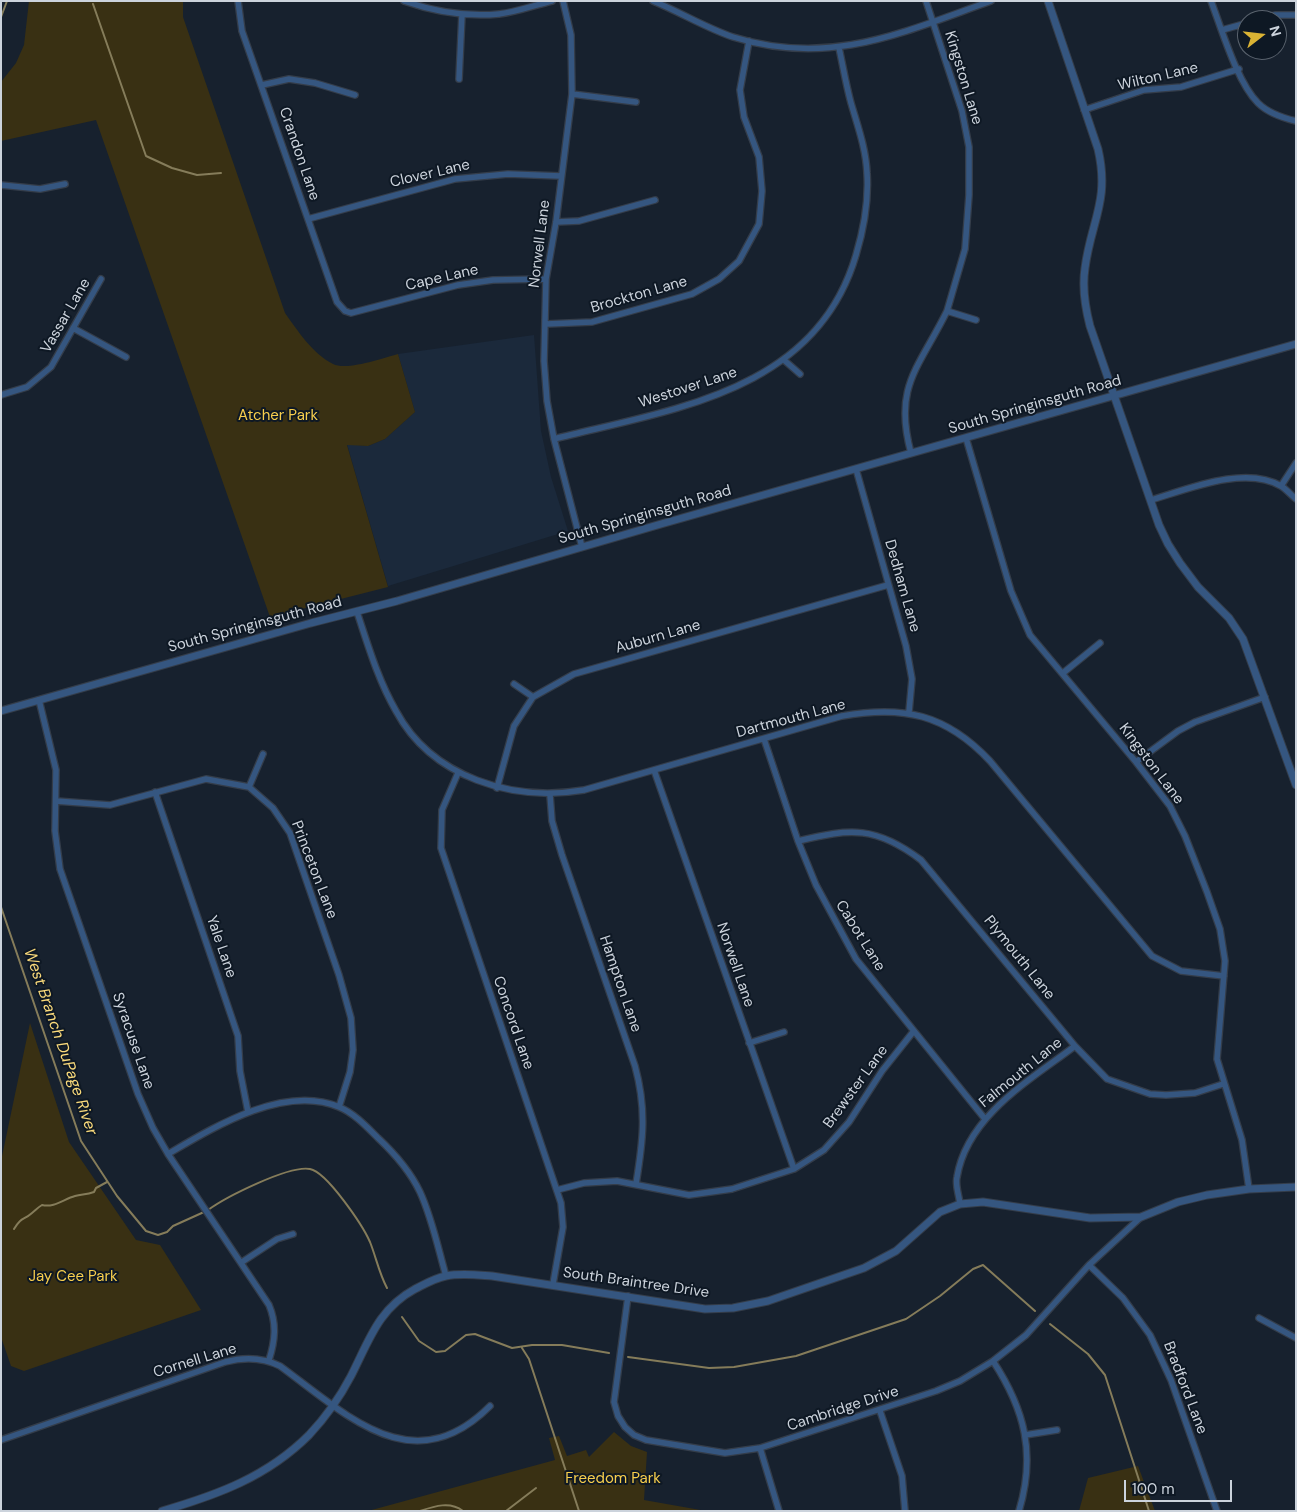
<!DOCTYPE html>
<html>
<head>
<meta charset="utf-8">
<style>
	body { margin:0 }
	#map { position:relative; width:1297px; height:1512px; overflow:hidden; background:#17212e; font-family:"DM Sans",sans-serif }
	canvas { display:block }
	.frame { position:absolute; inset:0; border:2px solid #ccd3dc; pointer-events:none }
	.north { position:absolute; left:1237px; top:10px; width:50px; height:50px; box-sizing:border-box; background:#0e1824; border:1px solid #5a636e; border-radius:50%; rotate:74deg; font-size:14px; font-weight:700; line-height:20px; text-align:center; color:#ccd3dc }
	.north::after { content:''; display:block; margin:auto; width:18px; height:22px; background:#dab334; clip-path:polygon(50% 0,100% 100%,50% 72%,0 100%) }
	.scale { position:absolute; left:1124px; top:1480px; width:108px; height:22px; box-sizing:border-box; border:2px solid #ccd3dc; border-top:0; padding-left:6px; font-size:15px; line-height:18px; white-space:nowrap; color:#ccd3dc; -webkit-text-stroke:4px #0e1824; paint-order:stroke }
</style>
</head>
<body>
<div id="map">
<canvas width="1297" height="1512"></canvas>
<div class="frame"></div>
<div class="north">N</div>
<div class="scale">100 m</div>
</div>
<script>
const g = document.querySelector('canvas').getContext('2d');
g.lineJoin = 'round';
function fill(path, color) { g.fillStyle = color; g.fill(path, 'evenodd'); }
function strokePath(path, color, width, dash) { g.strokeStyle = color; g.lineWidth = width; g.lineCap = dash ? 'butt' : 'round'; g.setLineDash(dash || []); g.stroke(path); }
function drawText(font, color, halo, rows, align = 'center') {
  g.font = font + ' "DM Sans",sans-serif'; g.lineWidth = 4; g.setLineDash([]); g.textBaseline = 'middle'; g.strokeStyle = halo; g.fillStyle = color; for (const [text, x, y, turn = 0] of rows) {
    g.save(); g.translate(x, y); g.rotate((+turn || 0) * Math.PI / 180); g.textAlign = isNaN(turn) ? turn : align; if (halo) g.strokeText(text, 0, 0); g.fillText(text, 0, 0); g.restore();
  }
}
fill(new Path2D(`
	M534 335 541 431 551 477 568 531 388 586 347 444 368 446 385 439 415 412 398 354Z`), '#1b293b');
fill(new Path2D(`
	M29 1H183V17L285 313C298 331 312 353 333 364 347 371 383 358 398 354L415 412 385 439 368 446 347 445 388 587 270 617 96 120 1 141V82L16 63 24 45Z
	M30 1023 69 1142 136 1240 160 1245 201 1310 24 1371 11 1366 1 1337V1161Z
	M614 1432 631 1446 647 1452 644 1500 706 1511H368L555 1460 549 1438 559 1436 567 1456 586 1450 589 1457Z
	M1138 1466 1155 1511H1079L1088 1478Z`), '#393013');
strokePath(new Path2D(`
	M93 4 146 156 172 168 197 175 221 173
	M1 17 7 1
	M1 907 81 1141 117 1196 146 1231 158 1235 167 1232 173 1226 204 1212
	M208 1210C226 1197 289 1165 310 1169 327 1172 363 1226 370 1242 376 1257 379 1273 387 1288
	M14 1229C22 1216 23 1221 32 1213 36 1210 37 1208 42 1205 54 1208 64 1199 75 1196 82 1194 86 1195 94 1192L96 1188 107 1182
	M402 1317 419 1341 436 1352 445 1351 466 1335 475 1334 512 1348 532 1345H562L609 1353
	M1050 1324 1088 1354 1105 1375 1149 1511
	M522 1348 529 1359 579 1511
	M628 1357 709 1368 734 1367 796 1356 906 1319 940 1296 973 1269 983 1265 1035 1311
	M420 1511C435 1506 450 1501 463 1511
	M481 1511H493
	M506 1511 536 1488`), '#857c5a', 2);
const minor = new Path2D(`
	M238 1 242 31 337 302 345 311 351 313 458 285 493 280 546 279
	M404 1C435 12 467 17 499 14 517 12 535 5 552 1
	M563 1 571 35 572 94 556 222 546 279 544 361 547 401 554 439 582 547
	M653 1C680 12 706 28 733 37 830 67 901 33 991 1
	M926 1 962 111 969 147V195L965 249 947 311 976 320
	M1211 1C1222 30 1237 82 1258 103 1268 113 1283 118 1296 121
	M1258 20 1275 15H1296
	M1222 30 1247 23
	M459 79 462 14
	M262 85 289 79 315 83 355 95
	M572 94 636 102
	M1084 110 1144 90 1181 87 1239 69
	M1 185 40 189 65 184
	M308 219 455 179 508 174 561 176
	M556 222 579 221 655 200
	M546 324 592 322 692 294 719 279 739 261 759 224 762 191 759 157 744 117 740 90 749 41
	M73 328 126 357
	M784 360 800 374
	M1 395 27 387 51 367 101 279
	M966 438 1011 591 1030 635 1136 762 1170 806 1185 836 1207 892 1220 929 1225 961 1217 1059 1242 1140 1249 1189
	M554 439C673 409 816 392 856 255 864 228 869 202 867 173 866 149 858 127 851 103 846 85 843 66 839 48
	M911 453C893 386 919 368 947 311
	M856 469 906 646 912 679 909 712
	M1281 486 1296 463
	M1151 500C1188 489 1245 465 1281 486 1286 489 1291 495 1296 499
	M357 612C368 645 378 680 396 711 432 778 513 802 584 790L842 716C903 705 946 714 990 761L1152 956 1181 971 1224 976
	M1063 673 1100 643
	M514 684 533 697
	M39 700 56 770 55 831 60 869 138 1094 153 1128 168 1154 269 1305C277 1324 275 1341 269 1360
	M764 739 798 841 816 885 856 959 985 1119
	M1136 762 1178 731 1195 722 1265 697
	M654 770 794 1169
	M458 773 442 810 441 848 561 1203 563 1227 553 1284
	M249 787 263 754
	M497 788 514 726 533 697 574 674 888 585
	M155 792 238 1036 240 1071 248 1112
	M550 795 552 821 562 855 635 1066C647 1110 643 1141 636 1184
	M56 801 110 805 206 779 249 787 273 808 290 833 339 975 351 1018 353 1050 350 1072 339 1107
	M798 841C851 828 876 826 921 860L1075 1046 1107 1079 1150 1094 1166 1095 1195 1093 1223 1084
	M749 1043 784 1032
	M168 1154C214 1127 284 1084 339 1107 354 1113 367 1127 378 1138 394 1153 410 1171 420 1192 432 1218 438 1248 446 1276
	M557 1190 584 1183 617 1181 689 1195 732 1189 794 1169 824 1150 849 1122 882 1071 913 1032
	M960 1204C959 1195 955 1185 957 1177 967 1116 1030 1080 1075 1046
	M242 1262 277 1239 293 1234
	M1089 1265 1123 1298 1150 1335 1171 1380 1217 1511
	M628 1296 614 1402 618 1416 625 1427 634 1435 646 1440 725 1453 760 1448 936 1391 960 1381 993 1361 1026 1335 1089 1265 1141 1217
	M1259 1318 1296 1338
	M993 1361C1025 1410 1036 1454 1019 1511
	M880 1411 902 1476 905 1511
	M1025 1435 1057 1430
	M1 1440 225 1362C244 1357 262 1357 280 1366 347 1415 413 1483 490 1406
	M760 1448 779 1511`);
const tertiary = new Path2D(`
	M1048 1 1098 149C1110 201 1091 221 1085 268 1082 288 1085 307 1090 326L1159 525 1168 544 1180 563 1198 587 1229 618 1243 639 1296 785
	M1 711 311 623 397 601 661 524 1296 344
	M162 1511C217 1495 267 1477 309 1435 325 1418 340 1397 351 1376 369 1341 378 1309 415 1289 425 1284 435 1278 446 1276 461 1273 477 1275 492 1276L705 1309 733 1308 768 1301 864 1268 896 1251 940 1212 960 1204 983 1202 1090 1218 1141 1217 1178 1202 1207 1195 1249 1189 1296 1187`);
strokePath(minor, '#343d4a', 8);
strokePath(tertiary, '#343d4a', 9);
strokePath(minor, '#355680', 5.5);
strokePath(tertiary, '#355680', 7);
drawText('15px', '#ccd3dc', '#0e1824', [
	["Wilton Lane",1158,77,-13],
	["Kingston Lane",963,78,73],
	["Crandon Lane",299,154,71],
	["Clover Lane",430,174,-13],
	["Norwell Lane",540,244,-83],
	["Cape Lane",442,278,-13],
	["Brockton Lane",639,295,-16],
	["Vassar Lane",66,316,-60],
	["Westover Lane",688,388,-18],
	["South Springinsguth Road",1035,405,-16],
	["South Springinsguth Road",645,515,-16],
	["Dedham Lane",902,586,74],
	["South Springinsguth Road",255,625,-15],
	["Auburn Lane",658,637,-16],
	["Dartmouth Lane",791,719,-15],
	["Kingston Lane",1151,764,53],
	["Princeton Lane",314,870,69],
	["Cabot Lane",860,936,58],
	["Yale Lane",221,947,71],
	["Plymouth Lane",1019,958,51],
	["Norwell Lane",735,965,71],
	["Hampton Lane",620,984,71],
	["Concord Lane",513,1023,71],
	["Syracuse Lane",133,1041,71],
	["Falmouth Lane",1021,1073,-39],
	["Brewster Lane",856,1087,-54],
	["South Braintree Drive",636,1283,8],
	["Cornell Lane",195,1361,-17],
	["Bradford Lane",1185,1388,69],
	["Cambridge Drive",843,1409,-18]
]);
drawText('15px', '#f7ce4d', '#0e1824', [
	["Atcher Park",278,416],
	["Jay Cee Park",73,1277],
	["Freedom Park",613,1479]
]);
drawText('italic 16px', '#f9d97b', '#0e1824', [
	["West Branch DuPage River",60,1042,71]
]);
</script>
</body>
</html>
